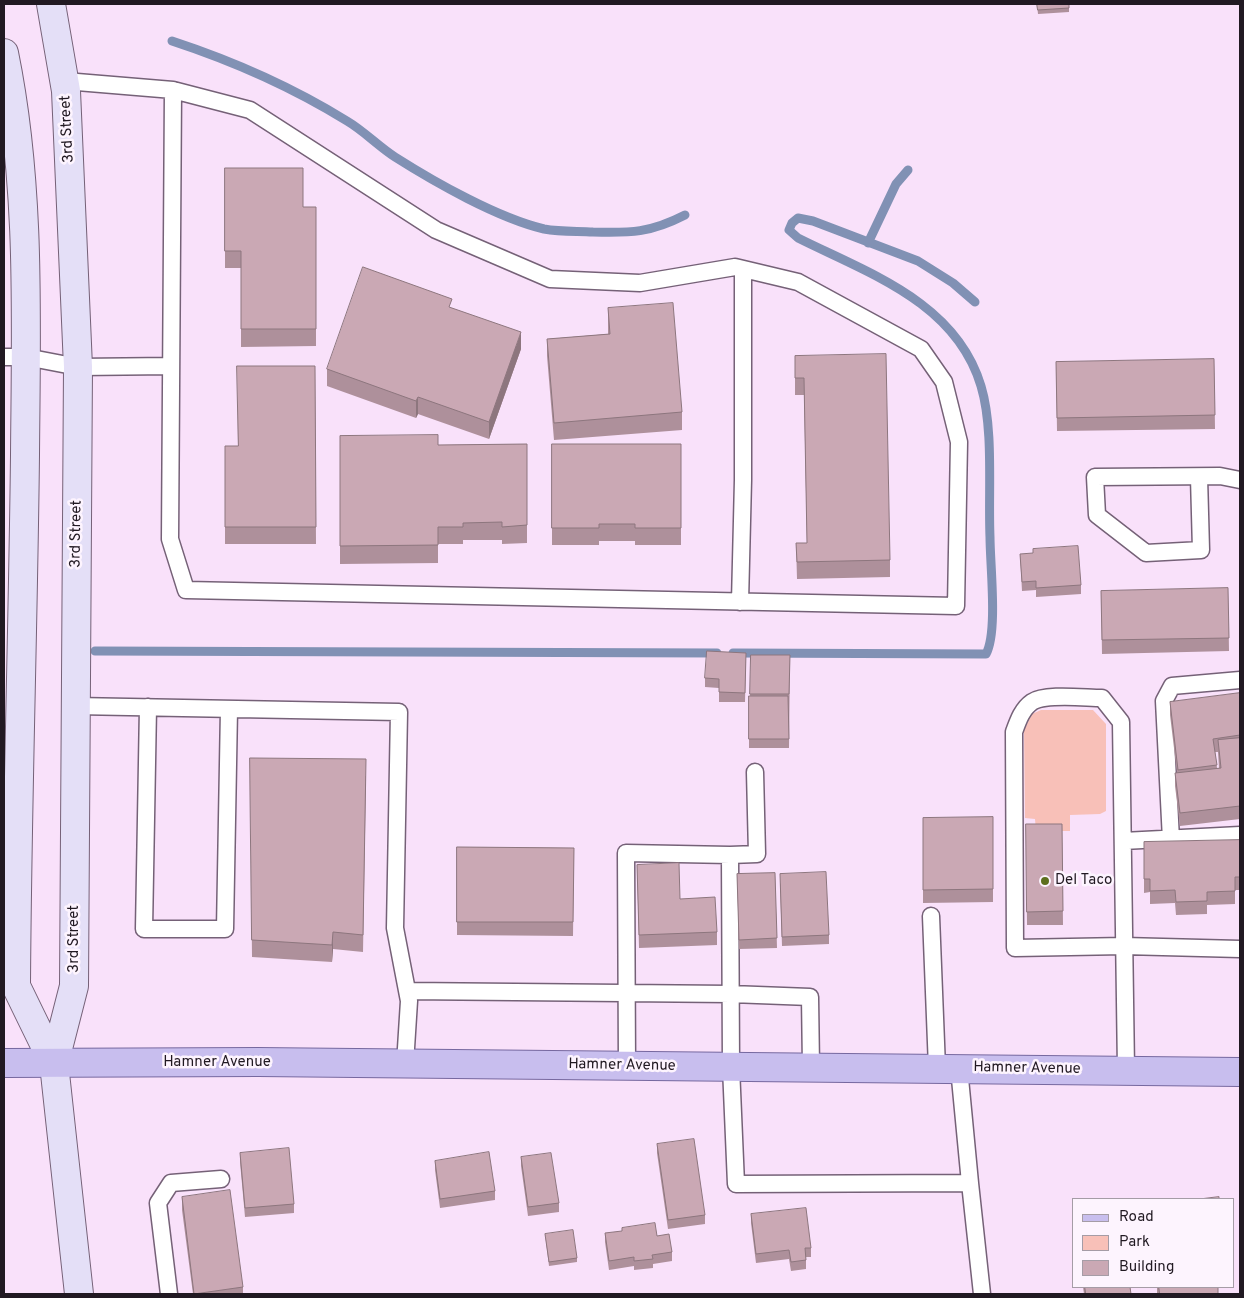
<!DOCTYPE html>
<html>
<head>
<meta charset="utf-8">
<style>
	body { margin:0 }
	#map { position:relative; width:1244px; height:1298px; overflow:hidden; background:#f9e1fa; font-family:Overpass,sans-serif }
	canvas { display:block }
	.frame { position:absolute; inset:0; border:5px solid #211922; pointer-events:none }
	.legend { position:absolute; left:1072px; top:1198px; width:162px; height:90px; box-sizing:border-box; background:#fdf4fe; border:1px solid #a59ca6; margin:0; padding:6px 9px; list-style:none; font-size:15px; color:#211922 }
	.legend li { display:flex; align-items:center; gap:10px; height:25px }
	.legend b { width:25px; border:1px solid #a59ca6 }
</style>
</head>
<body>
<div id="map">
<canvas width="1244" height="1298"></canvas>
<div class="frame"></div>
<ul class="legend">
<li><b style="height:6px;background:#c8beee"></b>Road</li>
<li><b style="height:14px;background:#f8c0b8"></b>Park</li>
<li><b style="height:14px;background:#caa8b4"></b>Building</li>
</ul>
</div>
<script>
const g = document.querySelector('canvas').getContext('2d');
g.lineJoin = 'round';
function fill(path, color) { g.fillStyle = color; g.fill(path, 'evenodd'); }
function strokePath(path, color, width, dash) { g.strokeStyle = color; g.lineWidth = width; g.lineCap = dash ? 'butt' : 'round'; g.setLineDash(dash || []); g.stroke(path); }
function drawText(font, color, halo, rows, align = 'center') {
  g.font = font + ' Overpass,sans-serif'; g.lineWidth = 5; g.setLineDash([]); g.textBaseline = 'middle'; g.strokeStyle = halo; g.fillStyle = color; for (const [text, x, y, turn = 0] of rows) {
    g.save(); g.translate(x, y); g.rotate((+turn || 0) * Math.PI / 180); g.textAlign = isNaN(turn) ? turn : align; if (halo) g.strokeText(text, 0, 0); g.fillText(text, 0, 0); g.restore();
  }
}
fill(new Path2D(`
	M1041 710H1093L1106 724V811L1100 814 1070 815V831H1036L1035 819 1025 818 1024 730 1032 714Z`), '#f8c0b8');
strokePath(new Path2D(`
	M172 41C233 61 292 87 347 121 364 131 378 146 395 157 436 183 498 218 544 229 561 232 577 231 593 232 631 233 650 233 685 215
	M868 243 896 184 908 170
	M95 651 717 653
	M733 653 986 654C998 632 990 565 990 537 988 492 994 429 981 386 956 302 868 273 798 238L789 230 792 223 798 218 813 221 918 261 953 283 975 302`), '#8191b4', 9);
const lane = new Path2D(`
	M65 81 173 90 250 110 436 230 550 279 640 283 735 267 798 282 921 349 944 382 959 442 956 606 186 590 170 539 173 90
	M4 357H26L78 367 171 366
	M1199 477 1201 550 1146 553 1097 515 1095 477 1220 476 1240 480
	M740 602 743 480V270
	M75 706 399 712 395 928 409 1001 405 1064
	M148 707 144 929H225L229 709
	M755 772 757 854 730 855 731 1067 736 1184 970 1183 959 1068
	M1171 840 1164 701 1172 686 1240 680
	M1123 841 1240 835
	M931 916 937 1068
	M407 991 731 994 810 997 811 1067
	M627 1066 626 853 730 855
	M1126 1070 1121 722 1102 698C1085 698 1045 693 1032 702 1022 709 1018 721 1014 732L1015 948 1124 946 1240 949
	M970 1183 982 1294
	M169 1294 158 1203 171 1183 221 1179`);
const secondary = new Path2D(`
	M51 4 66 91 78 367 74 986 54 1064
	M4 53C31 185 26 321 25 455 23 632 17 809 16 986L54 1064 79 1294`);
const primary = new Path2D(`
	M4 1063 258 1062 1240 1072`);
strokePath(lane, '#756177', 19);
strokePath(secondary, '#756177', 30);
strokePath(primary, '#76689f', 30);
strokePath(lane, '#fff', 16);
strokePath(secondary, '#e4dff7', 28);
strokePath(primary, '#c8beee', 28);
fill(new Path2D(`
	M1037 4H1069V12L1038 14Z
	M225 168 303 207H316V346L241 347V268H225Z
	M452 308 521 349 489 439 418 414 416 418 327 386V369Z
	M608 308 682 412V430L554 440 547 356V339L608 334Z
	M795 356 890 560V577L797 579 796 543H807L804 395H795Z
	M1214 359 1215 429 1057 431 1056 362Z
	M315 366 316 544H225V446H238Z
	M340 436 438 445 527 444V543L502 544V540H463V544H438V563L340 564Z
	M552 444H681V545H635V541H599V545H552Z
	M1020 554 1081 585V594L1036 597V590L1022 591Z
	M1228 588 1229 651 1102 654 1101 591Z
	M746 653 745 702H719V688L705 687V678Z
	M751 655H790L789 748H749V696H750Z
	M1240 693V819L1180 826 1175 786V773H1177L1170 715V702ZM1215 752H1218L1219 768H1217Z
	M250 758 366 776 363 952 333 949 332 962 252 957Z
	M993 817V902L923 903V818Z
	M1026 824H1062L1063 925H1027Z
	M1240 840V890H1235V904L1207 905V914L1176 915 1175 903 1150 904V892L1144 893V842Z
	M457 847 574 848 573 936 457 935Z
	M637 865 717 932V945L639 948Z
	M775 873 777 948 739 949 737 874Z
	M780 883 829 935V944L782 946Z
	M657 1144 705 1215V1224L668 1229 657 1153Z
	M240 1153 294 1204V1213L245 1217 240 1162Z
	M521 1157 559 1203V1212L528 1216 521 1166Z
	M435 1161 495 1191V1200L440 1208 435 1170Z
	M182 1197 243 1287V1294H193L182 1210Z
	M751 1214 811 1248V1257H806V1269L791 1271 789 1259 756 1263 751 1223Z
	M605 1233 657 1236 672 1252V1261L653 1264V1268L634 1270V1266L609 1270 605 1242Z
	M545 1234 577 1258V1262L549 1266Z
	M1083 1287H1130L1131 1294H1084Z
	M1157 1287H1218V1294H1157Z`), '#ae909b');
fill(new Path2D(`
	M521 332V349L489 439V422Z
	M418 397V414L416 418V401Z
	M333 932V949L332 962V945Z`), '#8d767e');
const building = new Path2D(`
	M1037 4H1069V8L1038 10Z
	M225 168H303V207H316V329H241V251H225Z
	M363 267 452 299 449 307 521 332 489 422 418 397 416 401 327 369Z
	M673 303 682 412 554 423 547 339 610 334 608 308Z
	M886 354 890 560 797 562 796 543H807L804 378H795V356Z
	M1214 359 1215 415 1057 418 1056 362Z
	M237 366H315L316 527H225V446H238Z
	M438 435V445L527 444V525L502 527V522L463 523V527H438V545L340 546V436Z
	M552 444H681V528H635V524H599V528H552Z
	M1078 546 1081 585 1036 588V581L1022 582 1020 554 1033 553V549Z
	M1228 588 1229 638 1102 640 1101 591Z
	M707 651 746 653 745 693 719 692V679L705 678Z
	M751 655H790L789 694H750Z
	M1240 693V735L1213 739 1217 765 1178 770 1170 702Z
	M749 696H788L789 739H749Z
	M1240 738V806L1180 813 1175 773 1221 768 1218 740Z
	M250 758 366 759 363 935 333 932 332 945 252 940Z
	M993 817V889L923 890V818Z
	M1026 824H1062L1063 911 1027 912Z
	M1240 840V877H1235V891L1207 892V901L1176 902 1175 890 1150 891V879H1144V842Z
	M457 847 574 848 573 922H457Z
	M679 863 680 899 715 897 717 932 639 935 637 865Z
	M826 872 829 935 782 937 780 874Z
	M775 873 777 938 739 940 737 874Z
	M694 1139 705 1215 668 1220 657 1144Z
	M289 1148 294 1204 245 1208 240 1153Z
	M489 1152 495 1191 440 1199 435 1161Z
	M551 1153 559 1203 528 1207 521 1157Z
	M230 1190 243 1287 194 1294 182 1197Z
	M1219 1197V1199H1200Z
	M806 1208 811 1248H805L806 1260 791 1262 789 1250 756 1254 751 1214Z
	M655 1223 657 1236 669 1234 672 1252 652 1255 653 1259 634 1261V1257L609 1261 605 1233 622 1231V1228Z
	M573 1230 577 1258 549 1262 545 1234Z
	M1085 1287H1130L1131 1294H1086Z
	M1159 1287H1218V1294H1160Z`);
fill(building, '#caa8b4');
strokePath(building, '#8d767e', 1);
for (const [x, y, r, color] of [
	[1045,881,5,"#5d6f1d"]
]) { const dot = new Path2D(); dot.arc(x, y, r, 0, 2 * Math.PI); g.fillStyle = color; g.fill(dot); strokePath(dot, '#fdf4fe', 2); }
drawText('15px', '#211922', '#fdf4fe', [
	["3rd Street",68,129,-93],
	["3rd Street",77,534,-89],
	["3rd Street",75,939,-90],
	["Hamner Avenue",217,1063],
	["Hamner Avenue",622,1066,1],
	["Hamner Avenue",1027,1069,1]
]);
drawText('15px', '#211922', '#fdf4fe', [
	["Del Taco",1055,881]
], 'left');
</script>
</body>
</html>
